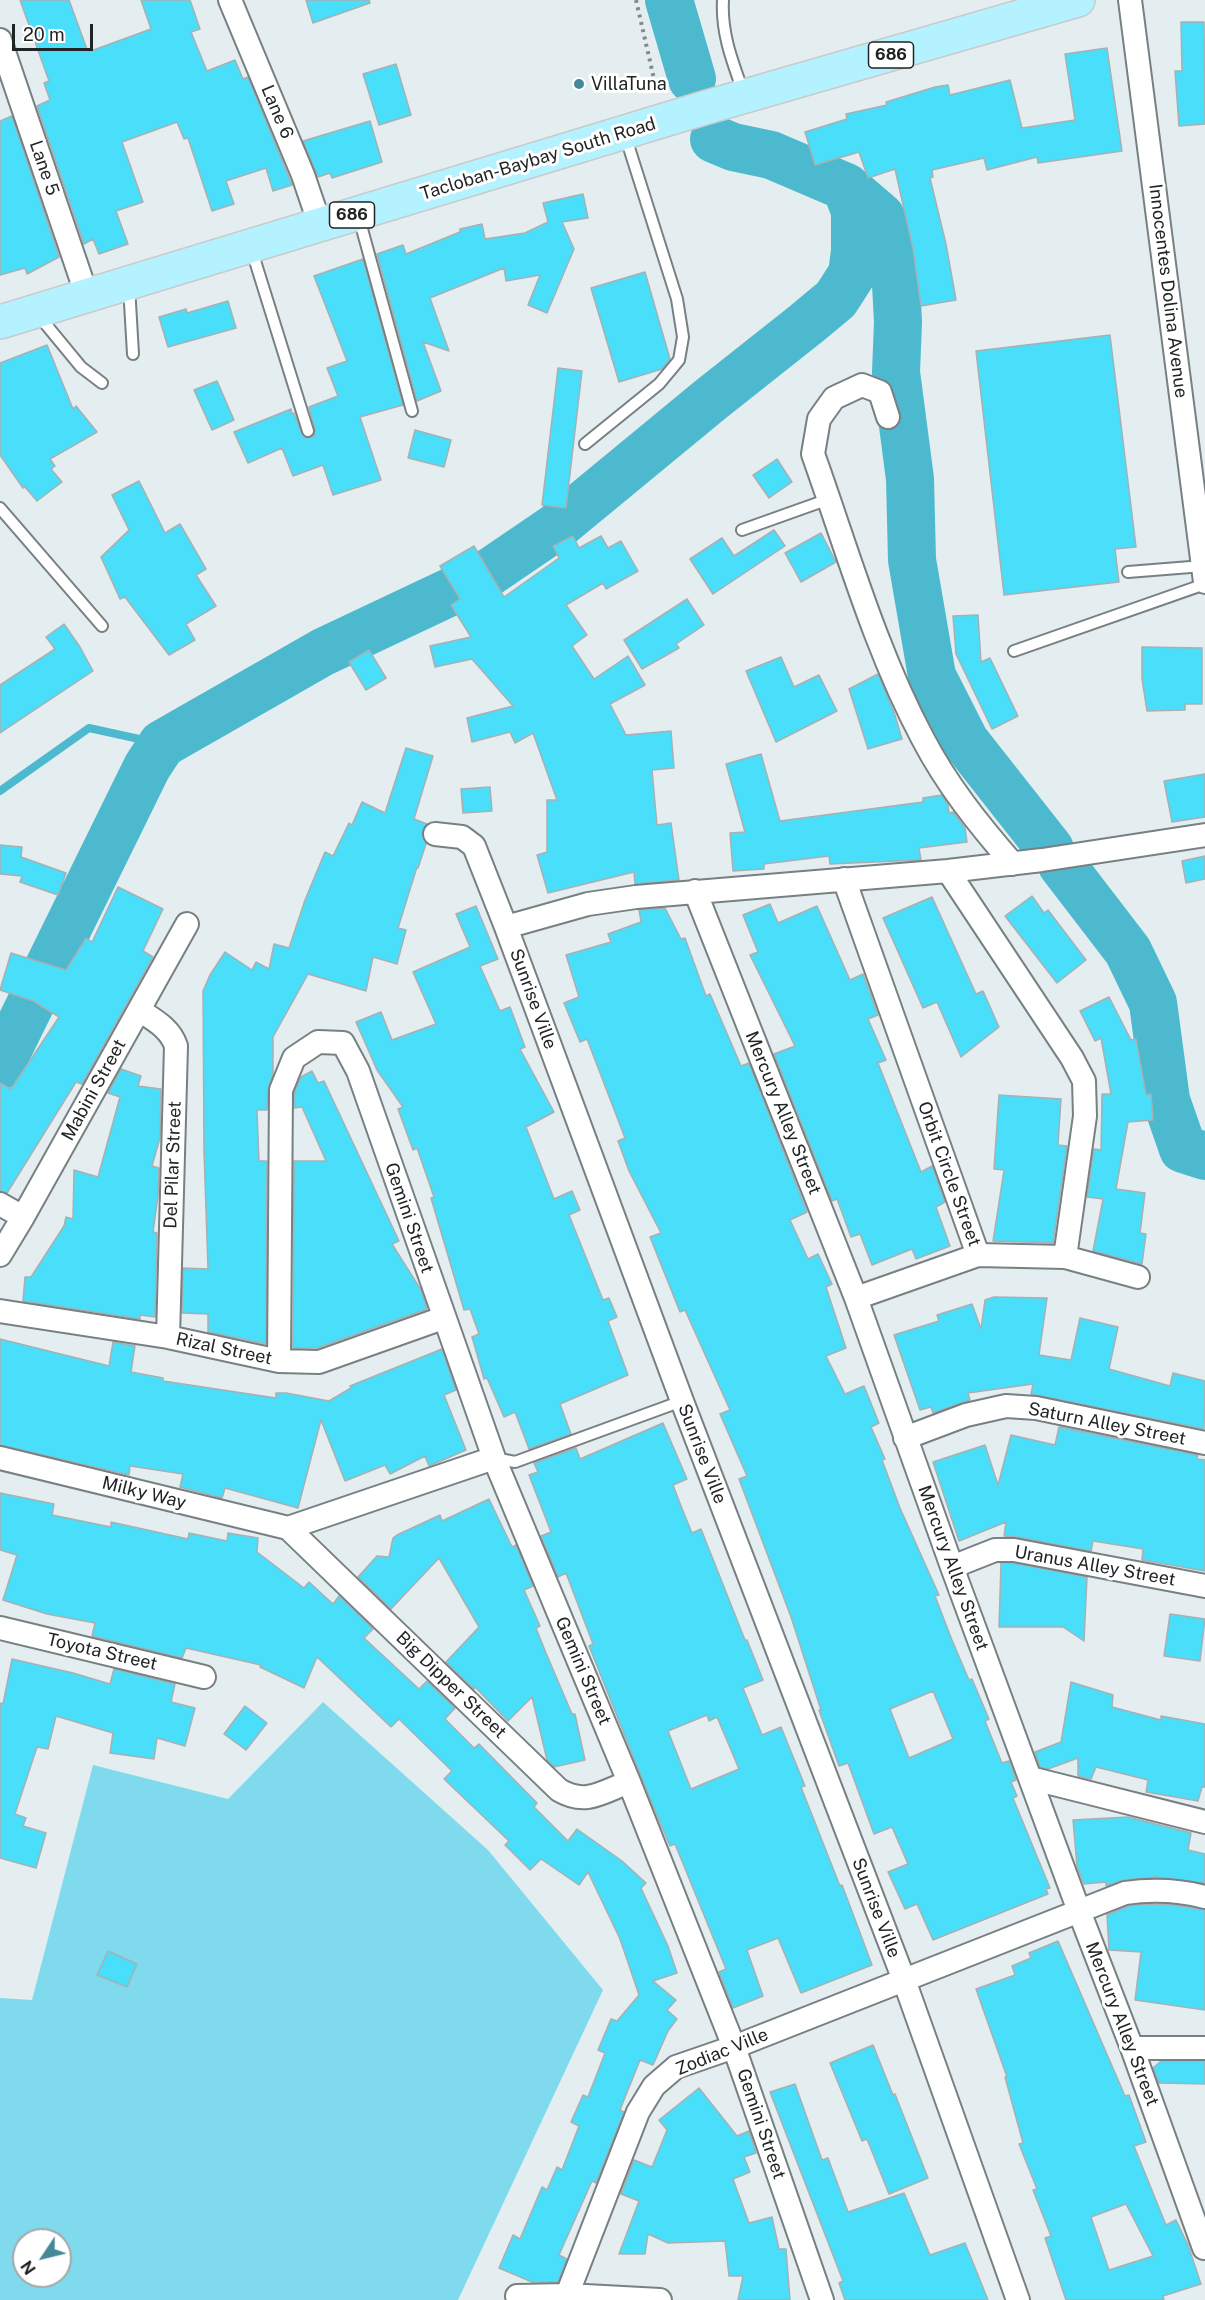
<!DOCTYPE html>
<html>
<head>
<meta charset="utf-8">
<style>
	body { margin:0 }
	#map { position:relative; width:1205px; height:2300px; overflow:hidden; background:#e4eef0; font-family:"Public Sans",sans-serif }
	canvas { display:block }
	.north { position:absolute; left:12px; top:2228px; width:60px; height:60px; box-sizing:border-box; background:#fff; border:2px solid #a6a7a8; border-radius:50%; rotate:235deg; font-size:16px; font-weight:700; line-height:24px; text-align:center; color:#212425 }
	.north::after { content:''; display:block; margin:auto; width:21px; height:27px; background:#458998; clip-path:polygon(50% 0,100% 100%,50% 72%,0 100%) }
	.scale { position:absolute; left:12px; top:24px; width:81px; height:27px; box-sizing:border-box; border:3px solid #212425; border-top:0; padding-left:8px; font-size:18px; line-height:21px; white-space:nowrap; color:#212425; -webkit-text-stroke:4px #fff; paint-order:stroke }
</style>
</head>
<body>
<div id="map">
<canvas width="1205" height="2300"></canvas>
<div class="north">N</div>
<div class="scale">20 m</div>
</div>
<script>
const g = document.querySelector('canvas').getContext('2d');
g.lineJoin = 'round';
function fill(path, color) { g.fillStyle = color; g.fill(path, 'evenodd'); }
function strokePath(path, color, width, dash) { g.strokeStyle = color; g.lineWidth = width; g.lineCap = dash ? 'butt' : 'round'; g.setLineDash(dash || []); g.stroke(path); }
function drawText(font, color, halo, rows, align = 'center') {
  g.font = font + ' "Public Sans",sans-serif'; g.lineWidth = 6; g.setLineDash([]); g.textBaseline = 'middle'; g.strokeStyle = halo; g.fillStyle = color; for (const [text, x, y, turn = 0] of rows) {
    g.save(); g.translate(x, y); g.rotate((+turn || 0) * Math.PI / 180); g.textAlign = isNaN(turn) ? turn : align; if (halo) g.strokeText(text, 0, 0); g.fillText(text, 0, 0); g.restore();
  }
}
fill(new Path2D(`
	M323 1702 488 1850 603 1990 458 2300H0V1998L32 2000 93 1765 228 1799ZM24 2240H60V2276H24Z`), '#80daed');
strokePath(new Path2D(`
	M0 791 89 728 162 744`), '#4cb9ce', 8);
strokePath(new Path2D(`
	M669 0 692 79
	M714 139 733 147 771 155 846 187 881 217 894 247 898 322 896 372 910 479 912 560 932 676 965 741 1050 849
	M1062 865 1128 951 1153 1003 1166 1100 1183 1149 1205 1156
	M0 1066 147 767 162 744 323 652 484 576 556 527 710 400 806 324 836 299 852 274 855 251V211L846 187`), '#4cb9ce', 48);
const building = new Path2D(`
	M20 0H69L88 52 151 29 141 0H190L200 29 191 32 207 71 235 60 243 79 248 77 292 185 273 191 266 168 226 181 234 204 212 211 188 138 184 139 177 122 122 142 143 202 116 211 128 244 99 254 93 239 84 244 37 106 50 100 44 83 49 81Z
	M306 0H369L370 3 313 23Z
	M1181 22H1204L1205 124 1179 126 1175 71H1182Z
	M1107 48 1122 151 1038 163 1037 157 987 170 984 158 932 170 933 177 930 178 946 244 956 300 921 306 913 249 895 169 868 178 859 152 815 165 805 132 847 119 846 114 887 105 886 102 935 87 948 85 950 95 1010 80 1022 128 1075 120 1065 54Z
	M396 64 411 115 379 125 363 74Z
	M12 116 59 257 27 274 25 268 0 275V121Z
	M370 121 382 162 332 178 330 173 318 177 303 141Z
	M583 194 588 218 562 222 574 249 547 313 528 305 540 275 506 281 504 268 430 298 449 351 423 342 441 391 417 401 377 254 403 245 406 254 460 232V229L482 224 485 239 525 233 548 222 543 203Z
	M363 259 403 405 360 417 381 480 333 495 323 465 293 476 282 448 248 463 234 432 291 409 292 414 294 413 303 436 307 438 314 436 315 429 309 407 338 396 327 368 347 361 314 276Z
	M645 272 670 359 662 369 619 382 591 288Z
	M228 301 236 328 168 347 159 317 186 309 187 313Z
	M1110 335 1136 547 1115 549 1119 582 1004 595 976 351Z
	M47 345 73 409 76 406 97 432 50 459 55 466 51 469 62 482 37 501 25 487 23 488 0 455V363Z
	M558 368 582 371 566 508 542 505Z
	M217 381 234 420 212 430 194 390Z
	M415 430 451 440 444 467 408 458Z
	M777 459 792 482 769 498 753 475Z
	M139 481 165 533 180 524 206 569 196 575 216 606 186 624 195 640 169 655 125 597 120 599 101 557 129 530 112 495Z
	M774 530 785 546 713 594 690 559 722 538 734 556Z
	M821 533 836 562 801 582 785 553Z
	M573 536 579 548 601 536 608 548 621 541 638 571 606 589 603 583 566 605 587 635 572 646 594 679 628 656 645 685 610 704 626 735 671 731 674 768 652 770 657 825 671 823 679 880 635 884 634 872 548 893 537 855 547 852V800H557L533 733 515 743 510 732 472 742 467 718 513 706 472 659 435 667 430 646 471 637 451 605 460 599 440 566 474 546 504 597 559 558 553 546Z
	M687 599 704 625 676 644 679 648 642 669 624 640Z
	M978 615 981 662 990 658 1018 716 992 729 956 654 953 616Z
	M64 624 80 647 93 671 0 733V685L55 649 46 637Z
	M1142 647 1202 648V704H1185V710L1147 711 1142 679Z
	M369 650 386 678 366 690 349 662Z
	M781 657 794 687 819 675 837 711 776 742 746 671Z
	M878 674 894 712 902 739 868 749 849 689Z
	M406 748 433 756 414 819 427 824 422 833 426 844 418 868 417 867 398 928 406 930 397 964 373 957 366 991 308 974 273 1037V1074L268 1089 267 1110H257L259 1161H267L266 1344 208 1332V1314L182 1313 183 1268 208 1269 204 1151 203 991 210 975 225 952 252 970 256 962 269 969 274 944 289 948 305 900 325 852 333 856 349 823 352 825 362 802 385 813Z
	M761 754 780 821 923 802V798L942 795 948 805 949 813 953 812 965 828 967 842 919 848 921 860 830 864 829 856 764 864V869L733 871 730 833 745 832 726 764Z
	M1205 774V817L1172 822 1164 781Z
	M490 787 492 811 463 813 461 789Z
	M0 845 22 847 21 857 66 873 58 895 20 882 22 876 0 874Z
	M1205 856V879L1186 883 1182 861Z
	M118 887 163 909 143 951 153 957 82 1084 76 1082 7 1193 0 1191V1083L11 1089 59 1017 33 1001 0 990 11 953 66 970 86 938 92 942Z
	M1032 896 1044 913 1048 910 1086 960 1057 983 1005 916Z
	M932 897 976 994 983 991 999 1027 961 1057 937 1002 923 1008 883 918Z
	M770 904 778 923 817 906 850 980 863 974 878 1015 868 1019 886 1060 878 1063 921 1172 932 1166 945 1202 936 1207 950 1246 916 1259 912 1249 872 1265 860 1234 851 1237 837 1199 832 1201 774 1054 795 1046 750 955 758 952 743 915Z
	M476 906 498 959 480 966 500 1011 510 1007 525 1047 520 1049 554 1112 526 1127 554 1199 572 1191 580 1210 569 1215 603 1300 609 1298 617 1317 608 1321 628 1375 560 1404 571 1434 529 1449 515 1412 504 1417 487 1378 484 1379 472 1337 479 1334 470 1309 464 1310 431 1198 434 1197 417 1148 413 1150 398 1109 403 1107 377 1070 356 1022 381 1012 392 1040 436 1024 413 972 470 947 456 914Z
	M665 908 681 939 685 938 706 996 710 994 741 1066 749 1063 807 1212 790 1220 808 1259 818 1254 832 1284 826 1287 846 1348 826 1356 845 1394 864 1386 879 1423 871 1427 885 1459 882 1460 900 1508 939 1595 935 1596 952 1640 969 1680 972 1679 989 1719 985 1721 1002 1763 1009 1761 1016 1780 1011 1782 1017 1796 1013 1798 1050 1888 1046 1889 1048 1894 933 1940 917 1904 905 1909 888 1872 908 1864 892 1827 874 1834 848 1763 839 1766 819 1710H821L791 1617 739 1479 747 1476 720 1414 730 1410 685 1310 680 1312 650 1237 661 1233 629 1171 618 1141 625 1138 587 1039 580 1042 564 1003 579 997 566 955 611 942 608 934 641 922 639 910ZM933 1691 953 1739 909 1758 890 1709Z
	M1109 997 1131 1040 1136 1039 1146 1095 1151 1094 1153 1120 1128 1122 1116 1189 1145 1193 1140 1233 1146 1234 1142 1264 1093 1251 1103 1199 1087 1197 1094 1149 1101 1150 1102 1094H1111L1101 1038 1095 1041 1080 1011Z
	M121 1069 141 1076 138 1086 161 1089 160 1138 152 1166 159 1168 158 1196 153 1232 157 1233 155 1317 140 1315V1319L23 1301 25 1277H31L64 1226 66 1217 73 1219 74 1170 98 1177 120 1097 108 1093Z
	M312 1071 318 1083 324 1081 399 1241 392 1244 421 1290 427 1309 317 1348H293L294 1161H326L302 1107 294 1108V1093L301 1077Z
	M999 1095 1061 1099 1058 1145 1067 1146 1053 1243 993 1241 1004 1170 994 1169Z
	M994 1297 1047 1298 1039 1355 1071 1360 1080 1318 1118 1327 1109 1369 1170 1386 1173 1373 1205 1381 1204 1429 1031 1394 1033 1384 968 1393 970 1400 933 1413 931 1407 920 1410 894 1335 939 1321 937 1315 972 1304 981 1329 985 1300Z
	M0 1339 109 1366 113 1342 135 1346 131 1372 163 1378V1381L276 1398V1393H286L329 1401 351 1388 350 1386 442 1349 456 1390 444 1395 466 1450 429 1466 425 1456 390 1474 385 1465 345 1481 321 1420 298 1508 225 1488 222 1498 180 1487 183 1474 130 1466 129 1475 0 1445Z
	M663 1423 687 1479 673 1485 681 1506 692 1533 701 1529 745 1640H747L763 1680 743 1688 762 1735 781 1727 805 1786 801 1787 840 1886 842 1885 850 1906 872 1965 801 1993 778 1938 747 1950 763 1996 733 2008 719 1972 726 1969 675 1844 670 1846 653 1806 589 1646 593 1644 566 1573 558 1577 541 1536 551 1532 529 1475 538 1472 534 1463 576 1448 580 1459ZM707 1715 709 1721 717 1717 739 1769 691 1789 668 1731Z
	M1059 1427 1198 1455 1197 1459 1205 1460V1571L1142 1560 1143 1549 1093 1541 1091 1551 1017 1537 1004 1536 1006 1522 959 1541 933 1462 985 1445 998 1485 1011 1435 1055 1445Z
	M0 1493 54 1504 52 1515 111 1527V1522L188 1539 189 1533 227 1541 228 1533 258 1538 257 1552 304 1588 309 1582 333 1604 339 1596 373 1629 364 1638 419 1689 427 1681 455 1708 445 1719 474 1748 479 1744 537 1803 534 1807 568 1841 577 1829 622 1861 646 1883 641 1888 668 1946 677 1973 653 1981 676 2000 667 2010 677 2019 668 2031 653 2065 640 2060 620 2110 624 2112 596 2183 592 2181 559 2255 567 2259 558 2282H532L499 2268 513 2235 520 2239 542 2187 547 2190 557 2167 562 2170 579 2126 571 2122 583 2095 588 2097 605 2053 598 2050 611 2019 617 2021 639 1995 620 1939 588 1872 579 1885 541 1859 530 1870 505 1845 509 1841 444 1779 452 1771 399 1719 391 1727 317 1657 304 1688 260 1667 261 1665 186 1648 182 1658 92 1636 95 1623 47 1614 3 1600 17 1555 0 1550Z
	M489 1499 512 1547 516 1545 533 1586 524 1590 540 1626 536 1628 546 1653 572 1714H575L585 1760 554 1767 547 1760 532 1697 508 1721 475 1687 474 1689 446 1662 479 1627 439 1558 391 1609 358 1577 377 1556 389 1557 393 1538 397 1535 440 1515 442 1521Z
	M1001 1563H1013L1087 1577 1084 1641 1063 1627H999Z
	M1170 1614 1205 1619 1200 1661 1164 1656Z
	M12 1659 73 1673 110 1684 114 1669 175 1684 171 1702 195 1708 185 1746 157 1738 154 1759 110 1753 113 1733 56 1716 48 1749 37 1747 15 1814 26 1818 23 1826 46 1833 36 1868 0 1858V1703L3 1704Z
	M1071 1682 1113 1695 1112 1707 1161 1720V1716L1205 1724V1787H1202L1198 1801 1146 1792 1148 1780 1096 1767 1091 1779 1078 1776V1758L1048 1769 1040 1767 1035 1752 1061 1742Z
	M245 1706 267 1723 246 1750 224 1734Z
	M1128 1817 1191 1833 1188 1850 1205 1854V1883L1155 1877 1123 1880 1106 1886V1882L1084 1884 1077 1866 1073 1820Z
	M1146 1904 1174 1905 1205 1910V2010L1135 2000 1141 1952 1109 1950 1107 1915 1128 1906Z
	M1058 1941 1125 2096 1129 2095 1146 2142 1134 2146 1166 2225 1176 2220 1188 2245 1201 2284 1163 2296 1164 2300H1066L1045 2238 1051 2236 1033 2190 1037 2189 1019 2144 1023 2143 1005 2077H1007L976 1989 1015 1975 1012 1966 1031 1958 1029 1953ZM1126 2204 1153 2256 1109 2270 1091 2217Z
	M108 1951 137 1964 127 1987 97 1975Z
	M873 2045 893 2095 895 2094 928 2178 889 2194 867 2139 862 2141 830 2063Z
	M1161 2061H1205V2084L1159 2083 1153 2068Z
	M795 2084 822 2160 828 2158 848 2212 904 2193 930 2255 965 2243 988 2300H845L839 2283 843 2281 770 2092Z
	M699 2088 737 2136 749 2131 756 2153 744 2157 750 2172 733 2179 749 2223 772 2217 779 2249H786L790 2300H738L743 2276H729L725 2241 668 2243 648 2234 645 2254H619L639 2201 621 2194 634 2160 652 2167 667 2130 659 2120Z`);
fill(building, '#49defa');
strokePath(building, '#a7b0b2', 1.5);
const service = new Path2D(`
	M723 0C721 34 733 63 744 94
	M359 218 412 411
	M251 248 308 431
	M129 286 133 354
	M39 316 81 367 102 383
	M585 444 659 384 679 360 683 337 677 299 625 135
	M0 508 102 626
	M742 530 829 499
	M1128 572 1203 566
	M1014 651 1205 584
	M494 1458 515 1462 682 1401`);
const minor = new Path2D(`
	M230 0 303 175 320 225
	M1130 0 1205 582
	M0 40 87 296
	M888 417 880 392 862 385 834 398 819 419 813 454C847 549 875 649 923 739 947 785 979 825 1013 864
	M435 834 462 837 474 846 506 927 682 1401 904 1980 1018 2300
	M844 879 978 1255 1065 1257 1085 1116 1084 1081 1072 1058 948 871
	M695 891 856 1298 952 1567 1079 1911 1132 2048 1204 2248
	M506 927 588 904 636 897 948 871 1042 860 1205 835
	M139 1010C154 1020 170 1028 176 1046L168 1337
	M0 1204 23 1217
	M0 1255 23 1217 187 924
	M1065 1257 1138 1277
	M856 1298 978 1255
	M0 1311 168 1337 279 1361 319 1362 443 1318
	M279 1361 281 1090 294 1058 318 1042 343 1043 358 1071 494 1458 629 1782 734 2047 822 2300
	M905 1438 966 1415 1006 1406 1036 1408 1205 1443
	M0 1458 288 1528
	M288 1528 559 1790C586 1806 602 1792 629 1782
	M288 1528 494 1458
	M952 1567 995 1550H1014L1205 1586
	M0 1628 204 1677
	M1030 1778 1205 1822
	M1132 2048H1205
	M567 2295 638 2112 654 2086 676 2067 734 2047 1125 1893C1153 1889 1178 1890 1205 1897
	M517 2296 567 2295 660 2300`);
const primary = new Path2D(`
	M0 322 704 108 1078 0`);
strokePath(service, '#778082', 14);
strokePath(minor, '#778082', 26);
strokePath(primary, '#cacacb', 36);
strokePath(new Path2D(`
	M636 0 657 92`), '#848a8c', 4, [3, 4.5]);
strokePath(service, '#fff', 10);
strokePath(minor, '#fff', 22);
strokePath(primary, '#b4f2ff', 33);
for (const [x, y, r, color] of [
	[579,84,6,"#458998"]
]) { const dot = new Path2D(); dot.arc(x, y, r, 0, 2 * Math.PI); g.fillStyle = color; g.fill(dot); strokePath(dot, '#fff', 2); }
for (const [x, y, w] of [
	[891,55,45],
	[352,215,45]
]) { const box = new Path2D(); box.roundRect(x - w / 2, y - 13, w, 26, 4.5); g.fillStyle = '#fff'; g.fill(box); strokePath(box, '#212425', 1.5); }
drawText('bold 16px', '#212425', null, [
	["686",891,55],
	["686",352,215]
]);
drawText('18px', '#212425', '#fff', [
	["VillaTuna",591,84]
], 'left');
drawText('18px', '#212425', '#fff', [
	["Lane 6",277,112,67],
	["Tacloban-Baybay South Road",538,159,-17],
	["Lane 5",44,168,71],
	["Innocentes Dolina Avenue",1168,291,83],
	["Sunrise Ville",533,999,70],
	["Mabini Street",94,1090,-61],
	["Mercury Alley Street",783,1113,68],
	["Del Pilar Street",173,1165,-88],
	["Orbit Circle Street",949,1174,70],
	["Gemini Street",409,1218,71],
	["Rizal Street",224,1349,12],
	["Saturn Alley Street",1107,1424,11],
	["Sunrise Ville",702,1454,69],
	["Milky Way",144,1493,14],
	["Uranus Alley Street",1095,1566,10],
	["Mercury Alley Street",953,1568,70],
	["Toyota Street",102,1652,13],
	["Gemini Street",583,1671,67],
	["Big Dipper Street",451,1685,44],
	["Sunrise Ville",876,1908,69],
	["Mercury Alley Street",1122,2024,69],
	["Zodiac Ville",722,2052,-22],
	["Gemini Street",761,2124,71]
]);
</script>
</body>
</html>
